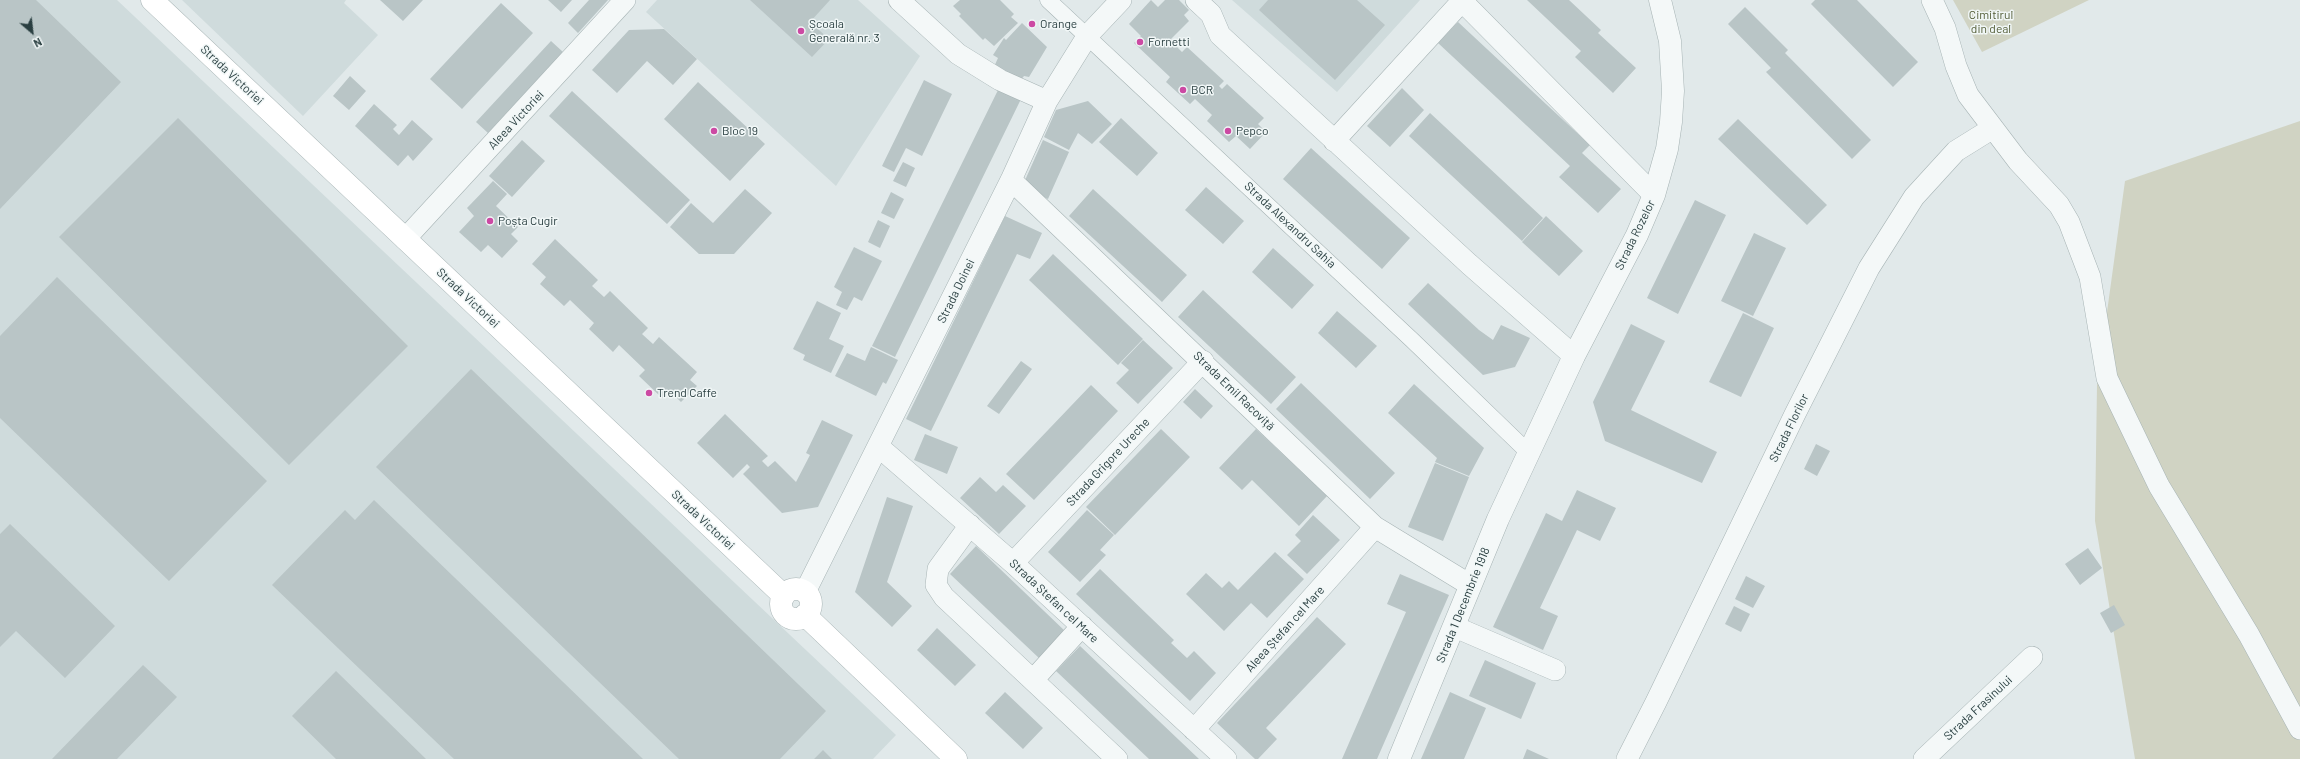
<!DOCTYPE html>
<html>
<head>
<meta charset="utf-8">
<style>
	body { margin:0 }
	#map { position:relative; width:2300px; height:759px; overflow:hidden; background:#e1e9ea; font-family:Barlow,sans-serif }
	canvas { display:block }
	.north { position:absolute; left:12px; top:12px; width:40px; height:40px; -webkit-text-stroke:3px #f1f7f7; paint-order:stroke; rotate:152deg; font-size:11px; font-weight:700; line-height:16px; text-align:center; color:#2a3f41 }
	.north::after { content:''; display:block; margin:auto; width:14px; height:18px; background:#2a3f41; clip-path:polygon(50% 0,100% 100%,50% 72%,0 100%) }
</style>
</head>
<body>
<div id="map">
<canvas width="2300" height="759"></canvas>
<div class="north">N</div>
</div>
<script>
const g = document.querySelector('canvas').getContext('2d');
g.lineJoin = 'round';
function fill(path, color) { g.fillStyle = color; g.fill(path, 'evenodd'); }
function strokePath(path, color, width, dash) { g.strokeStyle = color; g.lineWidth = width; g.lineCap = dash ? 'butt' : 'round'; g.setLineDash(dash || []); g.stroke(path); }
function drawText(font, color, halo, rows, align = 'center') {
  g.font = font + ' Barlow,sans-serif'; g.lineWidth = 3; g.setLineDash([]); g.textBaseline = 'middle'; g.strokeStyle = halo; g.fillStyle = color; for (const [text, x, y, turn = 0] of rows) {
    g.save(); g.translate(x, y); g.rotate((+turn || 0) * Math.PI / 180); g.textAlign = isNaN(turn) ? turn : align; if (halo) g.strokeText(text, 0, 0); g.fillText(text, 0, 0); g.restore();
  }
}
fill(new Path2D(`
	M0 0H117L896 735 873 759H0Z
	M182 0H346L344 3 378 35 303 116Z
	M657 0H858L920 56 836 186 646 12Z
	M1232 0H1420L1337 92Z`), '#cfdbdc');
fill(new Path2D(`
	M1953 0H2089L1982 52Z
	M2300 121V759H2135L2095 521 2097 385 2125 181Z`), '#d0d3c3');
fill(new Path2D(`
	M0 0H36L121 82 0 209Z
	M380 0H423L403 21Z
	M548 0H572L561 12Z
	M589 0H608L578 33 568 23Z
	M750 0H830L810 22 829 39 812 57Z
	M960 0H1000L1014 14 1011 17 1018 23 994 46 985 38 983 40 959 16 961 14 953 6Z
	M1151 0 1158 7 1165 0H1179L1189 10 1184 15 1189 21 1170 40 1182 52 1187 47 1224 81 1219 86 1222 89 1227 84 1264 118 1258 124 1266 132 1250 149 1236 136 1229 142 1207 121 1212 115 1195 99 1190 104 1166 82 1170 77 1134 43 1141 36 1129 24Z
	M1268 0H1357L1385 25 1335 80 1259 10Z
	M1527 0H1569L1601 30 1598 33 1636 68 1613 93 1575 57 1581 51Z
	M1815 0H1857L1918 62 1893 87 1811 4Z
	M501 3 533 33 462 109 430 79Z
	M1745 7 1788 50 1785 53 1871 140 1852 159 1766 72 1771 68 1728 24Z
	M1458 22 1590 145 1582 153 1621 189 1598 213 1559 177 1570 166 1438 43Z
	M1022 23 1047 47 1029 77 1024 76 1020 81 993 69 998 58 993 55 1004 38 1006 40Z
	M664 29 697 59 673 85 647 61 617 93 592 70 629 30Z
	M551 41 563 52 488 133 476 122Z
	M350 76 366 91 349 110 333 96Z
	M924 80 952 94 922 156 906 148 894 172 882 166Z
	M698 82 765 144 730 181 664 119Z
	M999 88 1021 99 895 357 872 346Z
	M1402 88 1424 110 1390 147 1367 126Z
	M572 91 690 200 667 224 549 116Z
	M1088 101 1112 124 1092 144 1078 133 1069 150 1044 137 1056 110Z
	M374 104 397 125 393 129 399 135 412 120 433 139 413 161 408 155 398 166 355 126Z
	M1430 113 1543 218 1522 241 1409 136Z
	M178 118 408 346 289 465 59 237Z
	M1121 118 1158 153 1137 176 1099 142Z
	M1738 119 1827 205 1807 225 1718 139Z
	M522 140 545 161 512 197 489 176Z
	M1043 140 1069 152 1048 199 1022 187Z
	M1311 148 1410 238 1382 269 1283 179Z
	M903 162 915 168 906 187 893 181Z
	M493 181 507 194 496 206 518 227 511 234 518 241 502 258 488 245 481 252 459 232 474 216 467 208Z
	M1206 187 1244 221 1223 244 1185 210Z
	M745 189 772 213 734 254H699L670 227 691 203 713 223Z
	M1093 189 1187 275 1162 302 1069 216Z
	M891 192 904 199 894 219 881 213Z
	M1695 200 1726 215 1678 314 1647 298Z
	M1005 216 1042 233 1030 259 1017 254 931 431 906 419Z
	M1546 216 1583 251 1559 276 1522 242Z
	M878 220 890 226 880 248 868 242Z
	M1754 233 1786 248 1753 316 1721 301Z
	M555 239 598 280 592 286 604 297 610 291 648 328 642 334 653 344 659 337 697 372 690 380 697 386 681 402 669 390 662 398 639 376 645 370 619 345 613 352 589 329 594 323 570 300 564 306 540 284 546 277 532 264Z
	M854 247 882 261 862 301 854 297 847 310 836 305 842 292 834 287Z
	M1273 248 1314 285 1292 309 1252 272Z
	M1053 254 1143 339 1118 365 1029 280Z
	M57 277 267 481 169 581 0 418V336Z
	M1428 283 1479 330 1493 340 1501 325 1530 338 1515 367 1483 375 1408 304Z
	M1203 290 1296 377 1271 404 1178 317Z
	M817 301 841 313 829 339 844 346 831 373 803 360 805 355 793 349Z
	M1337 311 1377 346 1356 368 1318 333Z
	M1743 313 1774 328 1741 397 1709 382Z
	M1631 324 1665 341 1631 410 1717 452 1702 483 1605 441 1593 402Z
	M1143 340 1173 368 1138 404 1116 383 1129 370 1121 363Z
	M871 347 898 360 886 384 883 382 876 396 835 376 847 353 865 361Z
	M1021 361 1032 369 999 414 987 406Z
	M471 369 826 711 780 759H679L376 467Z
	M1301 383 1395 473 1370 499 1276 409Z
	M1414 384 1484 448 1469 476 1435 462 1437 458 1388 413Z
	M1091 385 1118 411 1034 500 1006 474Z
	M1195 389 1213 406 1201 419 1183 402Z
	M725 414 768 456 762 461 768 467 775 461 796 482 810 455 806 453 822 420 853 435 818 507 782 513 743 474 750 467 747 464 733 478 697 443Z
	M1161 429 1190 457 1115 535 1086 507Z
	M1256 429 1327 496 1299 526 1252 480 1242 490 1219 468Z
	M925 434 958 447 947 474 914 460Z
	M1816 444 1830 451 1817 476 1804 469Z
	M1435 463 1469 477 1443 541 1408 527Z
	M980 477 996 492 1003 485 1026 506 999 534 960 498Z
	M1577 490 1616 508 1600 541 1577 530 1540 608 1558 616 1543 650 1493 627 1546 513 1562 521Z
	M887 497 913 506 887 582 912 606 892 627 855 592Z
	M374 500 643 759H454L272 585 345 510 355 520Z
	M1087 510 1114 535 1100 550 1106 555 1080 582 1048 552Z
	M1313 515 1340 540 1307 574 1287 555 1301 541 1295 535Z
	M10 524 115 626 65 678 16 631 0 647V534Z
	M976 546 1066 632 1040 659 950 574Z
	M2088 548 2102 568 2080 585 2065 564Z
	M1275 552 1304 579 1267 618 1251 603 1224 631 1186 594 1206 573 1222 588 1229 581 1238 590Z
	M1100 569 1174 640 1171 643 1187 658 1194 651 1216 673 1190 701 1076 594Z
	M1400 574 1449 595 1377 759H1342L1406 612 1387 604Z
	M1746 576 1765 586 1753 608 1735 599Z
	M2114 605 2125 625 2111 633 2100 613Z
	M1734 606 1750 614 1741 632 1725 624Z
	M1317 617 1346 644 1266 728 1277 739 1258 759H1255L1217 723Z
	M937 628 976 665 955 686 917 650Z
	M1080 646 1199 759H1149L1056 671Z
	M1485 660 1536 683 1521 719 1469 696Z
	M143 665 177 697 117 759H52Z
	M336 671 426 759H336L292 716Z
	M1005 692 1043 728 1023 749 985 713Z
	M1450 692 1486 708 1464 759H1421Z
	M1527 749 1549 759H1523Z
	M823 750 832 759H814Z`), '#b9c5c6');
const pedestrian = new Path2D(`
	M1048 0 1412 340 1529 453`);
const minor = new Path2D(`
	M899 0 958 54 1000 80 1047 101
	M1196 0 1211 14 1220 35 1469 264 1574 356
	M1932 0 1945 28 1956 66 1968 95 2018 161 2059 205 2069 222 2090 277 2107 378 2118 401 2159 486 2249 635 2300 729
	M1462 1 1654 195
	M1334 141 1463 0
	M1011 180 1375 527 1470 585
	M405 239 625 0
	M879 447 1013 563 1226 759
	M970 525 938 569 936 585 944 597 1117 759
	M1013 563 1203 361
	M805 592 1011 180 1047 101 1088 35 1121 0
	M1455 627 1555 670
	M1033 680 1082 626
	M1194 730 1375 527
	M1627 759 1656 702 1795 414 1869 268 1914 197 1956 151 1993 128
	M1924 759 2032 657`);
const tertiary = new Path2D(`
	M1399 759 1498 519 1574 356 1637 235 1654 195 1667 149 1671 122 1673 91 1670 41 1660 0`);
const secondary = new Path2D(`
	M152 0 784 596
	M781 604a15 15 0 1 1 30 0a15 15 0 1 1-30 0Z
	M805 615 956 759`);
strokePath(pedestrian, '#a6b3b4', 17);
strokePath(minor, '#a6b3b4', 22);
strokePath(tertiary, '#a6b3b4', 23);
strokePath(secondary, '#a6b3b4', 23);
strokePath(pedestrian, '#f4f8f8', 16);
strokePath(minor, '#f4f8f8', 21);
strokePath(tertiary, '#f4f8f8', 22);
strokePath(secondary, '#fff', 22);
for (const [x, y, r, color] of [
	[1032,24,4,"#cc49a3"],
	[801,31,4,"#cc49a3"],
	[1140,42,4,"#cc49a3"],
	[1183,90,4,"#cc49a3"],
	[714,131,4,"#cc49a3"],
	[1228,131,4,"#cc49a3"],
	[490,221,4,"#cc49a3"],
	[649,393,4,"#cc49a3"]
]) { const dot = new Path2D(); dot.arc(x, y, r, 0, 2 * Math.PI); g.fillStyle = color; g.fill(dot); strokePath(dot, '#f1f7f7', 1.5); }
drawText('12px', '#535d37', '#f1f7f7', [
	["Cimitirul",1991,15],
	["din deal",1991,29]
]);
drawText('12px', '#2a3f41', '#f1f7f7', [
	["Școala",809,24],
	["Generală nr. 3",809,38],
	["Orange",1040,24],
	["Fornetti",1148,42],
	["BCR",1191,90],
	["Bloc 19",722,131],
	["Pepco",1236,131],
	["Poșta Cugir",498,221],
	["Trend Caffe",657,393]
], 'left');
drawText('12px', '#2a3f41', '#f1f7f7', [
	["Strada Victoriei",232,75,43],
	["Aleea Victoriei",516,120,-47],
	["Strada Alexandru Sahia",1290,225,43],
	["Strada Rozelor",1635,235,-64],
	["Strada Doinei",956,291,-64],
	["Strada Victoriei",468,298,43],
	["Strada Emil Racoviță",1234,391,44],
	["Strada Florilor",1789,428,-64],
	["Strada Grigore Ureche",1108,462,-47],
	["Strada Victoriei",703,520,43],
	["Strada Ștefan cel Mare",1054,601,43],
	["Strada 1 Decembrie 1918",1463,605,-68],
	["Aleea Ștefan cel Mare",1285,629,-48],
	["Strada Frasinului",1978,708,-43]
]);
</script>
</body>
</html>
